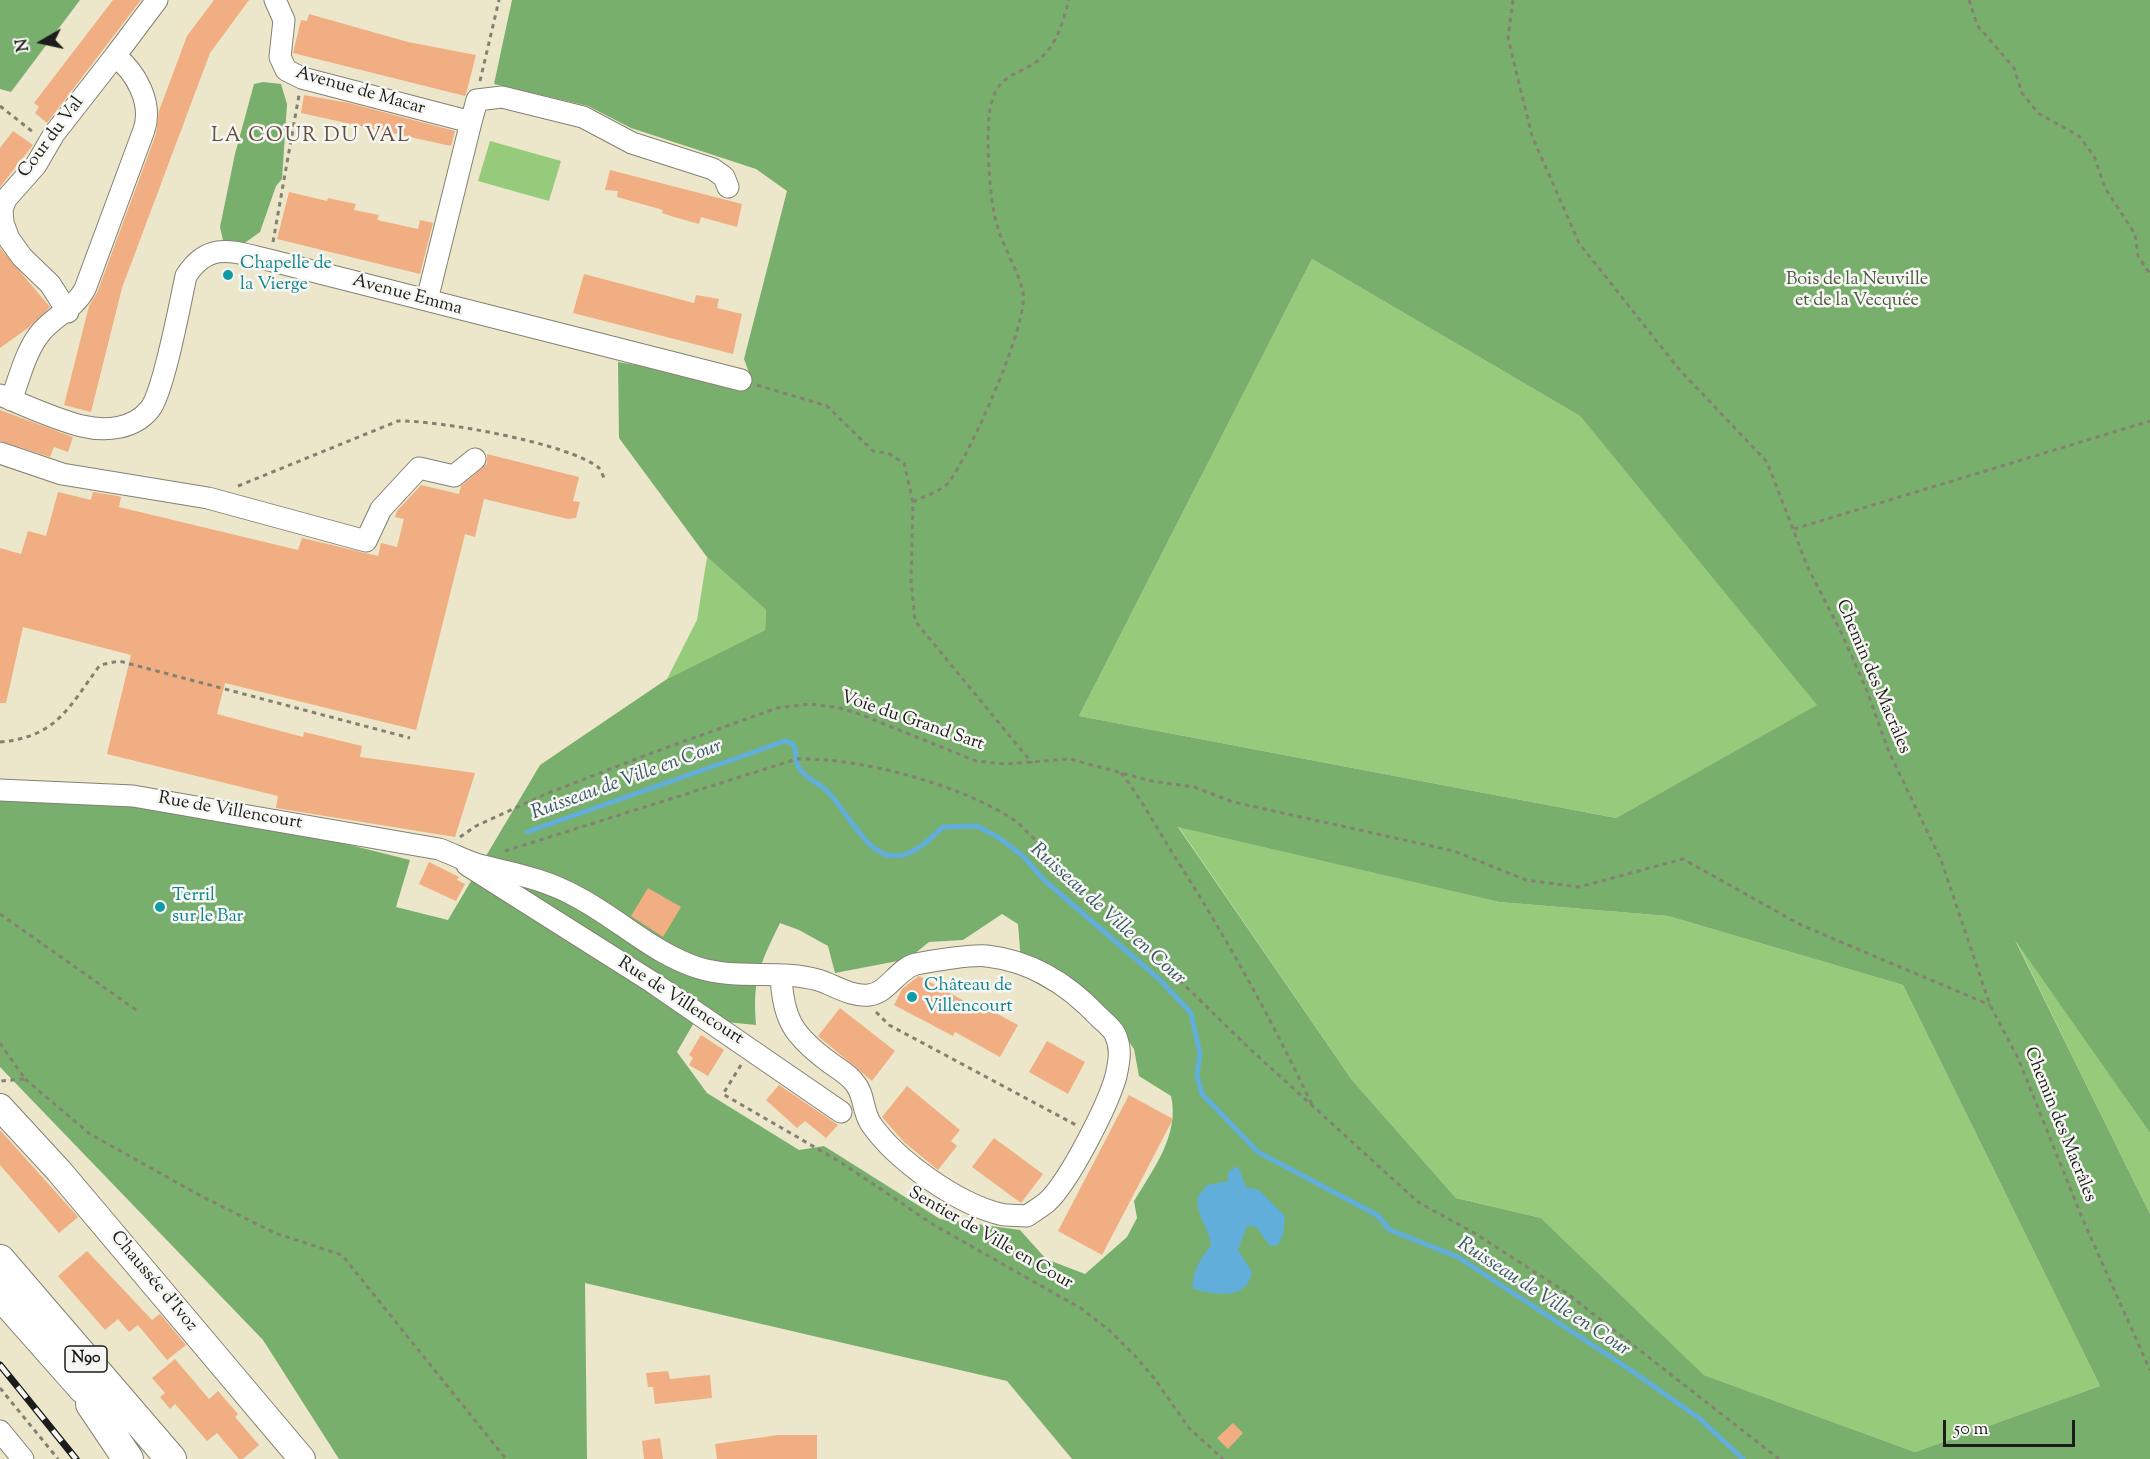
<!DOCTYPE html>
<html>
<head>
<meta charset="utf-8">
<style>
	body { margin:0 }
	#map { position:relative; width:2150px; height:1459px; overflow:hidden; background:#ece6ca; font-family:"Sorts Mill Goudy",serif }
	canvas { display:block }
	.north { position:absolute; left:12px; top:12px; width:60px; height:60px; -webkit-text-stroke:4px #f6f6f2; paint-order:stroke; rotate:261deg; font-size:16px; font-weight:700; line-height:24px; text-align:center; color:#1c1c1c }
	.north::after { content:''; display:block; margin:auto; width:21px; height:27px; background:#1c1c1c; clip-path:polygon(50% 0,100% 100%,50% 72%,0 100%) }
	.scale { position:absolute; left:1943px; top:1420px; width:132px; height:27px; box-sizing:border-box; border:3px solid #1c1c1c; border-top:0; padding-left:8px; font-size:18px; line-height:21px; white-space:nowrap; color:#1c1c1c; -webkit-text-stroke:4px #f6f6f2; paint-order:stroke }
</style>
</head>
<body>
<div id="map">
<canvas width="2150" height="1459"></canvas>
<div class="north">N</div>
<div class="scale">50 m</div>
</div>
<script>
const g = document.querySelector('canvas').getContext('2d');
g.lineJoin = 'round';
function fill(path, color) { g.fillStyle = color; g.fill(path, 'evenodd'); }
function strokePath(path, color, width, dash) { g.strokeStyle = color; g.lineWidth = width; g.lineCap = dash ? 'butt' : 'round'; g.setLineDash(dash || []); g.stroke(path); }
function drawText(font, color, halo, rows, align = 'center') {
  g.font = font + ' "Sorts Mill Goudy",serif'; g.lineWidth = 5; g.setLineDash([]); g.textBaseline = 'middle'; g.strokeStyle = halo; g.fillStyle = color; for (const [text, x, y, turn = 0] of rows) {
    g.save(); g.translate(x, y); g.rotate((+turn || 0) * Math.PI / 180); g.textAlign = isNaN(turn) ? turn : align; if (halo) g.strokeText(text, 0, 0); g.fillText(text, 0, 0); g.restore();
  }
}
fill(new Path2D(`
	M490 141 561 161 549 201 478 181Z
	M1312 259 1580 416 1818 705 1616 818 1079 716Z
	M707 557 766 610 765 630 667 679 697 620Z
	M1178 826 1499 902 1668 916 1903 985 2100 1386 1915 1452 1704 1375 1541 1218 1456 1198 1352 1080Z
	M2013 935 2150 1133V1214Z`), '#97cb7c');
fill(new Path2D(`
	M0 0H80L11 92 0 89Z
	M512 0H2150V1133L2015 940 2150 1214V1459H1072L1007 1381 585 1283 587 1459H339L263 1340 0 1067V783L107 784 410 860 396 907 448 920 540 765 667 679 765 630 766 610 707 557 619 438 618 362 666 370 747 390 750 375 744 359 787 191 756 169 631 128 588 106 494 84ZM1312 259 1580 416 1817 705 1616 818 1079 716ZM1178 827 1499 902 1668 916 1903 985 2100 1386 1915 1452 1704 1375 1541 1218 1456 1198 1352 1080ZM1002 914 1018 924 1022 975 1122 1032 1134 1049 1139 1076 1171 1096C1180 1134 1153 1170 1134 1201L1137 1218 1127 1237 1085 1274 1046 1259 1020 1230 940 1219 824 1146 799 1150 707 1093 677 1052 696 1019 756 1025C752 979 760 964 780 923L799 930 828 946 835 973 908 959 929 942 963 940Z
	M263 82 281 84 287 104 282 179 276 186 260 232 242 245 223 240 220 227 235 154 254 84Z`), '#79af6c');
fill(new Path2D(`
	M1238 1166 1246 1187 1259 1190 1285 1216 1283 1235 1278 1245 1270 1246 1256 1227 1247 1226 1238 1250 1252 1272C1246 1302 1215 1294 1193 1289 1191 1274 1201 1256 1211 1246 1210 1228 1194 1213 1198 1196L1207 1185 1228 1181V1172Z`), '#61aedb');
strokePath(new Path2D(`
	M527 832 785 741 793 744C797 751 795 760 798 766 804 778 818 782 827 791 844 807 866 854 892 856 914 857 928 840 943 827L977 826 998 837 1023 856 1044 880 1159 979 1191 1013 1200 1054 1197 1075 1202 1094 1258 1152 1377 1215 1390 1230 1458 1257 1632 1371 1699 1418 1743 1459`), '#61aedb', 5);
fill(new Path2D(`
	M113 0H141L47 123 35 113 39 107 34 103Z
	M214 0H249L210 53 122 288 91 412 64 405 89 306 97 293 156 134 159 111 187 36Z
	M309 14 408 42 476 55 466 94 465 96 293 53 301 20 307 21Z
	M304 95 349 103 455 131 451 146 301 113Z
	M13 131 33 145 0 187V148Z
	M610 170 742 204 737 227 701 217 699 224 674 217 662 213 663 210 617 197 618 191 605 190Z
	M289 192 327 201 328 198 356 204 354 210 379 215 377 220 418 229 420 220 433 223 420 274 277 239Z
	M0 248 50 307 28 328 0 348Z
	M584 274 694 303 696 295 719 299 717 308 742 314 733 354 573 313Z
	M0 410 73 437 68 452 54 447 50 457 0 441Z
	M487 454 579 477 573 501 580 502 576 518 568 519 484 499 475 537 465 534 416 730 225 683 217 714 303 737 304 732 362 746 360 757 475 773 455 837 276 808 278 796 107 754 131 655 23 627 6 703H0V548L21 554 28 531 46 536 58 492 91 500 93 492 118 496 121 497 119 507 298 550 302 538 378 556 381 543 397 547 404 519 395 517 397 511 421 485 459 494 461 486 487 464Z
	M429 862 459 877 457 880 465 884 456 901 419 884Z
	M648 888 681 907 663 937 631 916Z
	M919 976 977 1008 979 1004 1018 1025 1000 1057 955 1032 953 1036 894 1005 902 989Z
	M840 1008 895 1051 872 1081 818 1036Z
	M701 1035 724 1050 708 1076 689 1065 693 1058 689 1055Z
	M1047 1041 1085 1062 1068 1094 1029 1072Z
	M779 1085 838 1125 826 1138 805 1121 797 1128 766 1100Z
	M907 1086 960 1130 951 1141 957 1146 938 1170 904 1142 882 1117Z
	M1129 1095 1173 1119 1102 1255 1058 1231Z
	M0 1130 78 1217 59 1233 0 1165Z
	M994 1138 1043 1174 1021 1203 972 1167Z
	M87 1251 152 1320 160 1314 186 1345 167 1360 138 1325 129 1332 118 1319 105 1330 58 1276Z
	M175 1359 209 1399 218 1391 238 1414 235 1417 259 1445 243 1459H239L217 1433 207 1441 175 1404 170 1409 160 1397 165 1393 152 1378Z
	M668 1371 670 1379 710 1375 712 1398 655 1404 653 1387H648L646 1373Z
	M1233 1423 1243 1433 1228 1449 1217 1438Z
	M778 1435H817V1459H717L715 1444Z
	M660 1438 663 1459H644L642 1441Z`), '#f1ae83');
const minor = new Path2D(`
	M275 0 284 20 280 57 286 70 302 78 471 122 427 300
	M471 122 477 100 502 97 583 117 632 143 713 169 724 177 728 187
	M68 312 50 284 22 257 9 239 3 223 2 209 6 199 36 165 54 134 115 56
	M0 395C27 406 54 419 82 426 106 432 134 429 150 409 164 391 180 303 186 276 209 240 234 252 269 260L741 380
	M11 400C20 377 26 349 42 331 56 315 74 309 85 289L144 130C153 103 136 72 115 56L157 0
	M0 453 62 474 208 498 366 541 381 509 419 468 454 476 475 459
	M0 790 133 796 439 849C453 854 465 861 479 865 516 874 545 879 579 898 620 920 654 954 699 968 738 980 780 969 818 980 834 985 851 997 869 995 888 993 897 969 916 964 931 961 973 954 987 956 1031 961 1069 985 1099 1017 1104 1022 1112 1028 1115 1034 1122 1049 1119 1062 1116 1076 1108 1105 1069 1182 1047 1202 1041 1207 1034 1211 1027 1216 1018 1215 1008 1216 1000 1214 956 1203 896 1160 871 1124 862 1111 865 1094 854 1082 848 1074 837 1068 829 1062 794 1036 783 1020 781 976
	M467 865 652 982 841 1112
	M0 1431 23 1459`);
const major = new Path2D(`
	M0 1107 59 1171 302 1459`);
const highway = new Path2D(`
	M0 1260 171 1459
	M0 1294 83 1388 101 1403 114 1418
	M91 1404 128 1459`);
strokePath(minor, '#848173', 23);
strokePath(major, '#848173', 28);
strokePath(highway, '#848173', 32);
strokePath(new Path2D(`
	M1513 0 1508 38 1532 136 1579 243 1678 368 1767 462 1808 568 1842 634 1867 691 1889 752 1941 860 1990 1005 2018 1058 2083 1220 2150 1370
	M1969 0 1977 25 2014 68 2022 93 2038 113 2079 136 2094 156 2105 188 2135 234 2138 256 2150 274
	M480 81 499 0
	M0 106 33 132
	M273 242 299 95
	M757 385 827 406 873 451 888 453 904 463 913 502 911 580 915 621 1032 763
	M238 486 398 421C437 420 569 443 599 468 601 470 603 476 605 480
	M913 502C924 496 942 491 949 482 969 456 1029 323 1023 293 1018 269 1002 246 996 221 989 198 985 127 991 104 999 71 1022 76 1042 57 1058 42 1063 20 1069 0
	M1794 529 2150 421
	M0 742C57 737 69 707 100 665L119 661 410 738
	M1121 773C1141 798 1156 827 1173 854 1225 935 1271 1018 1312 1105
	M460 837 476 826 548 793 657 751 777 708 810 704 841 708 862 715 976 761 1005 764 1070 759 1151 781 1194 787 1233 802 1454 851 1526 880 1579 887 1683 859 1801 925 1990 1005
	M505 851 797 759C859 757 966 786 1017 822L1250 1049 1418 1202 1476 1234 1564 1291 1779 1459
	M0 914 139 1012
	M876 1012 889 1025 1076 1125
	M0 1043 25 1079 0 1081
	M741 1065 723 1094 842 1163 934 1225 1082 1309 1110 1331 1136 1357 1154 1378 1189 1428 1223 1459
	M25 1079 90 1134 201 1196 275 1233 342 1255 506 1459
	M0 1388 58 1459`), '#848173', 3, [4.5, 4.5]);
strokePath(minor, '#fff', 21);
strokePath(major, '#fff', 26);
strokePath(highway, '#fff', 30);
const rail = new Path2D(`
	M0 1365 76 1459`);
strokePath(rail, '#1c1c1c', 7);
strokePath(rail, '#f6f6f2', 4.5, [14]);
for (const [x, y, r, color] of [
	[228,275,6,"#0f9aa8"],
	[160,907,6,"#0f9aa8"],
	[912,997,6,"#0f9aa8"]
]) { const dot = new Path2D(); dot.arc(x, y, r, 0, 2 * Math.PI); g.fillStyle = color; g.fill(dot); strokePath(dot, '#f6f6f2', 2); }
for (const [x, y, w] of [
	[86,1359,42]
]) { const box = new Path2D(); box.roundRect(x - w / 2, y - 13, w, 26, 4.5); g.fillStyle = '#f6f6f2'; g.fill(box); strokePath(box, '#1c1c1c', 1.5); }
drawText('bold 16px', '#1c1c1c', null, [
	["N90",86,1359]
]);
drawText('18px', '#1c1c1c', '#f6f6f2', [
	["Avenue de Macar",360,92,16],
	["Cour du Val",52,138,-53],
	["Avenue Emma",407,296,15],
	["Chemin des Macrâles",1872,677,67],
	["Voie du Grand Sart",912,722,19],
	["Rue de Villencourt",230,812,10],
	["Rue de Villencourt",680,1002,33],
	["Chemin des Macrâles",2059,1125,68],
	["Sentier de Ville en Cour",990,1239,30],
	["Chaussée d'Ivoz",153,1282,50]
]);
drawText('18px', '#0d838f', '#f6f6f2', [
	["Chapelle de",240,265],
	["la Vierge",240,286],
	["Terril",172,897],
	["sur le Bar",172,918],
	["Château de",924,987],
	["Villencourt",924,1008]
], 'left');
drawText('18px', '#47593e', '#f6f6f2', [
	["Bois de la Neuville",1857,281],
	["et de la Vecquée",1857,302]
]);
g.letterSpacing = '1.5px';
drawText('20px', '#674f40', '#f6f6f2', [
	["LA COUR DU VAL",311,138]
]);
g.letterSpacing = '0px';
drawText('italic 20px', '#385668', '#f6f6f2', [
	["Ruisseau de Ville en Cour",627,781,-20],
	["Ruisseau de Ville en Cour",1107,915,42],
	["Ruisseau de Ville en Cour",1543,1298,33]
]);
</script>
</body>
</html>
